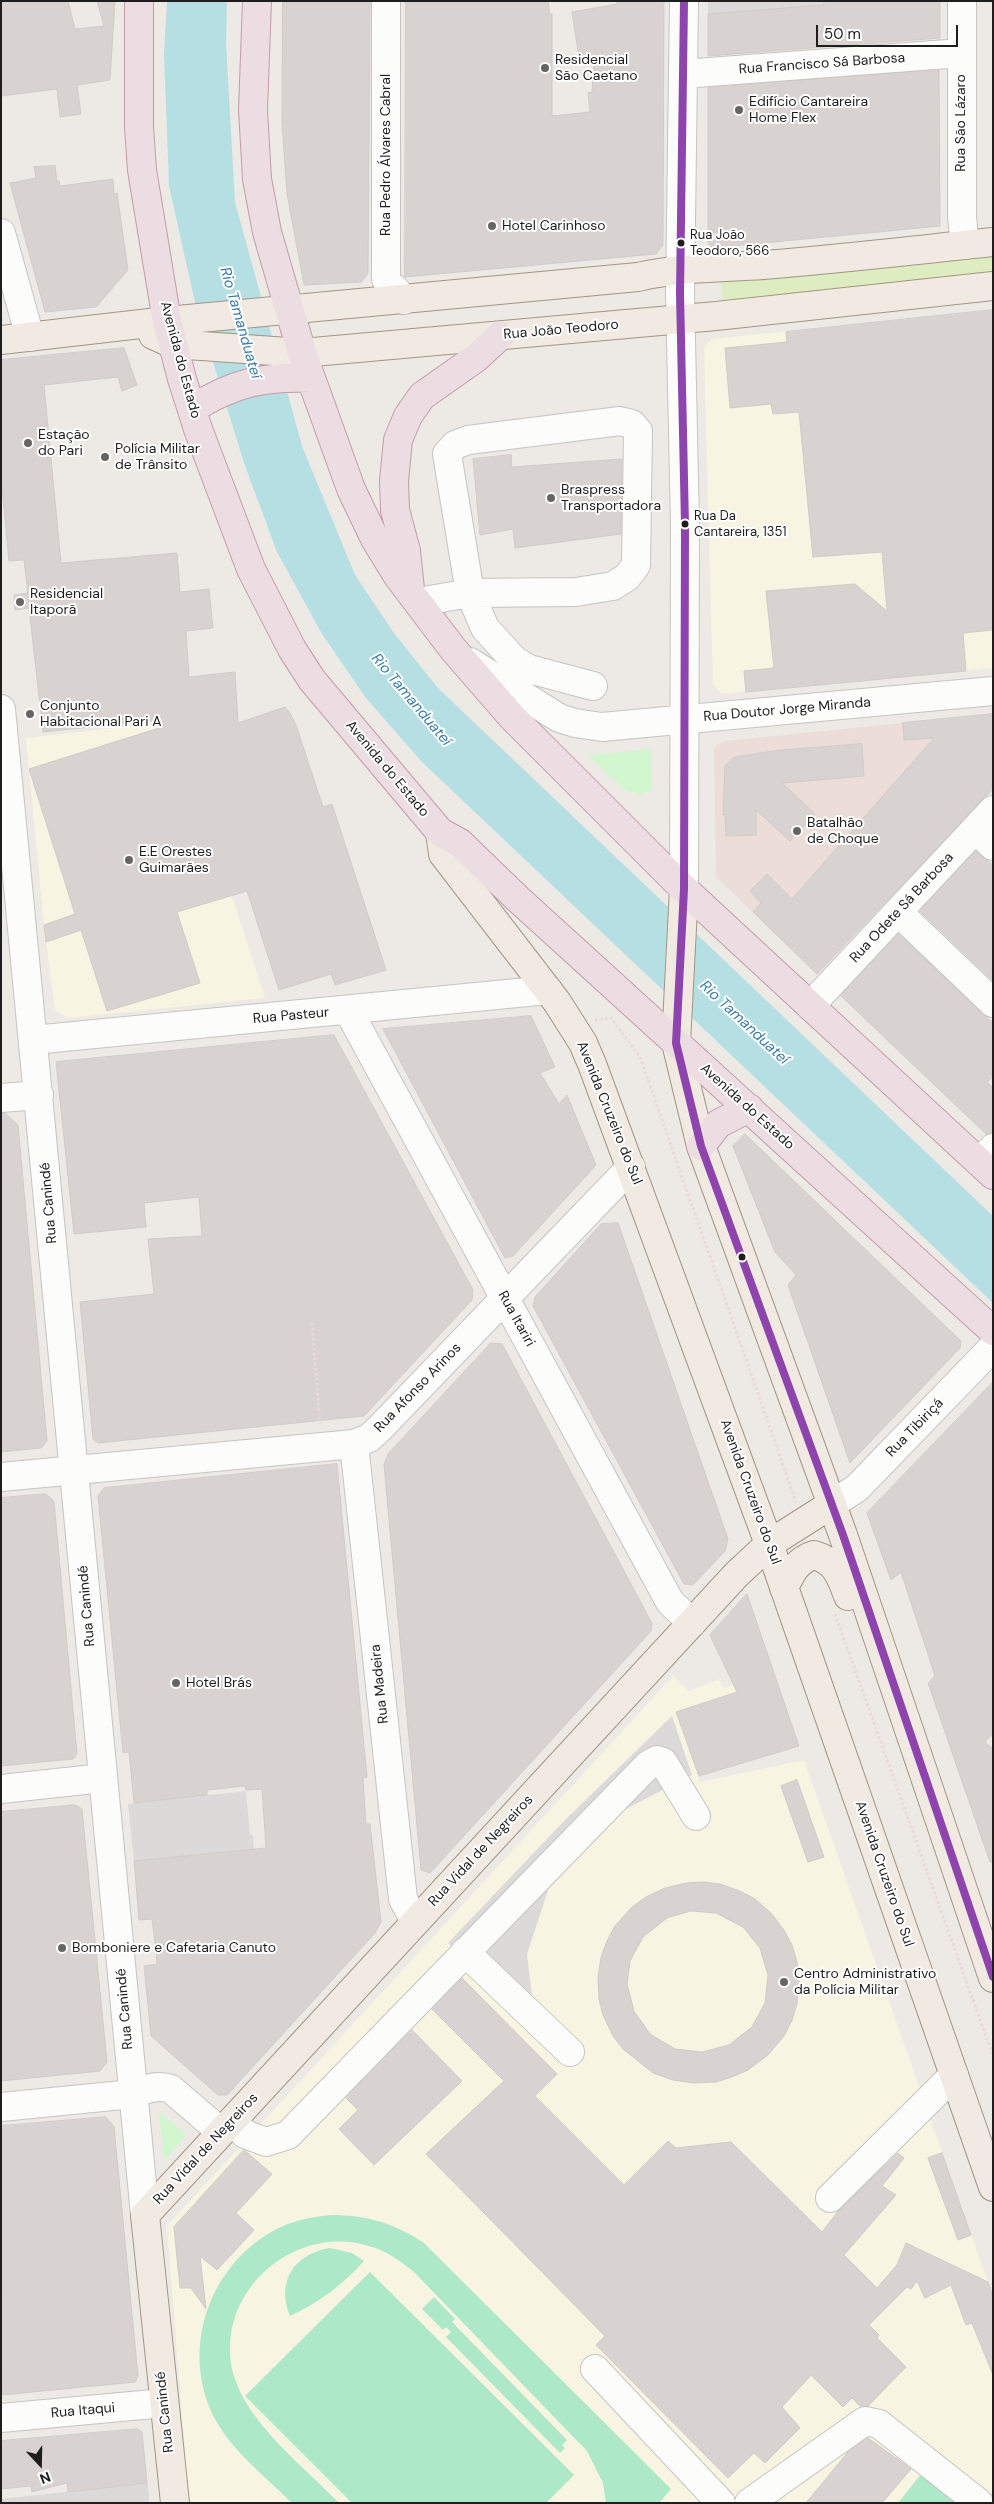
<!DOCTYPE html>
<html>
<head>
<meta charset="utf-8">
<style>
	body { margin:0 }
	#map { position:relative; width:994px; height:2504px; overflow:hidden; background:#edeae6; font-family:"DM Sans",sans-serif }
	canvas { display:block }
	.frame { position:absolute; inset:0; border:2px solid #1e1e1e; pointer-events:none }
	.north { position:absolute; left:15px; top:2439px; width:50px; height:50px; -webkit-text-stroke:4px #fff; paint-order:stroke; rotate:159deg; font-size:14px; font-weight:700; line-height:20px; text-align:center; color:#1e1e1e }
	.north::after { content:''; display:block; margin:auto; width:18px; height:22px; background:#1e1e1e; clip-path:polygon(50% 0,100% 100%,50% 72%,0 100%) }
	.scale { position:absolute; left:816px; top:25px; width:142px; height:22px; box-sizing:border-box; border:2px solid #1e1e1e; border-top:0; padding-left:6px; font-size:15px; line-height:18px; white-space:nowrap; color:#1e1e1e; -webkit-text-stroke:4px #fff; paint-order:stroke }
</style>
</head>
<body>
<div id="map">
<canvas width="994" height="2504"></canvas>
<div class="frame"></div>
<div class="north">N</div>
<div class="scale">50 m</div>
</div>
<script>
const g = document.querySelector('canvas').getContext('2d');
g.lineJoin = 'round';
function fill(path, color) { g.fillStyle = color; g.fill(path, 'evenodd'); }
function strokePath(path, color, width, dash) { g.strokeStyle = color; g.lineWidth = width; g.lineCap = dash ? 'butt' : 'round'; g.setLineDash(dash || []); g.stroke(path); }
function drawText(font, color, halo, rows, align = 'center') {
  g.font = font + ' "DM Sans",sans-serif'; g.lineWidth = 4; g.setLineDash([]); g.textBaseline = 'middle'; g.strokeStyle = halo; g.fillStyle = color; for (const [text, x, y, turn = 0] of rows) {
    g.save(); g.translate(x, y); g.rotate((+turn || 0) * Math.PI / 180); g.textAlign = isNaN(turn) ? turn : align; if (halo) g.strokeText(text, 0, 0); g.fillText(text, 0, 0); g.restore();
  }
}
fill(new Path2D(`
	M993 310V668L722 694 713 685 704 347 712 339Z
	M175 721 265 998 67 1018 55 1009 44 925 26 738Z
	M774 1671 776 1679 676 1713 700 1782 804 1760 993 2296V2503H189L167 2226 673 1676 689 1691 719 1679 723 1688Z`), '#f7f4e1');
fill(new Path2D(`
	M708 1H825V5L708 14Z
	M672 1716 692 1775 614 1815 552 1878 527 1954 532 1996 541 2013 471 1964 448 1943 565 1820Z
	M246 1791 250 1835H253L254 1849 134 1861 128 1804Z
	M148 2483 149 2503H1V2499Z`), '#dbdad8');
fill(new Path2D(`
	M982 715 782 940 716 877 714 748 717 745 725 741Z`), '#ecddd8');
fill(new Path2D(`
	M993 252V275L722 300 721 279Z`), '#ddedc1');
fill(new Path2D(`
	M651 749 652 789 641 795 625 790 588 755Z
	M159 2111 186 2135 164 2161Z`), '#d2f6ce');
fill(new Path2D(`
	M331 2215C366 2215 394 2223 424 2243L671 2489 659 2503H606L603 2483 587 2451 415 2273C401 2261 387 2251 369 2246 290 2222 209 2299 235 2379 249 2424 306 2469 339 2503H292C266 2477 233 2452 215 2419 180 2352 207 2268 273 2231 291 2221 311 2217 331 2215Z
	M330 2248 352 2253 364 2261C340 2287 321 2301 290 2316 276 2281 294 2254 330 2248Z
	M370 2272 574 2475 546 2503H352L245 2396Z
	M434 2297 455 2319 452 2322 567 2440 562 2445 565 2448 560 2453 446 2337 451 2332 446 2327 443 2330 422 2309Z
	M926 2468 967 2503H898Z`), '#ade8c9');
fill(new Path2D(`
	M167 1H227L226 44 235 202 302 446 355 575 394 633 438 688 993 1216V1303L422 762 366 698 322 634 277 552 244 463 196 307 169 186 164 54Z`), '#b6dfe3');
const building = new Path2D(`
	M1 1H68L75 29 104 26 97 1H115L110 80 77 85 81 114 60 117 57 89 1 96Z
	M283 1H370L368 274 361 282 304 285 287 194 282 124Z
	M406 1H548L550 14H552V116L590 112 588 93 592 92 594 62 580 64 572 12 617 4V1H664L663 245 656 254 405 277Z
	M825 1H940V38L708 56V14L823 5Z
	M939 70 940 226 712 248 708 243V88Z
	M55 166 57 182 59 181 60 186 113 179 114 194 117 193 128 270 96 307 45 312 10 183 36 178 34 167Z
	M993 310V630L963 633 966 671 746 692 744 671 774 668 766 591 855 584 887 611 882 552 813 557 799 412 773 414 771 404 730 408 725 348 787 342 786 332Z
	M124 348 137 385 122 391 118 377 44 385 61 563 177 553 180 592 209 589 213 628 186 631 189 677 235 672 238 723 285 707 290 713 296 725 323 807 332 804 386 970 335 985 331 974 279 990 247 891 177 912 200 983 107 1011 81 930 46 942 44 925 75 914 29 769 159 728 157 720 43 732 29 608 15 610 14 595 28 593 24 560 9 561 1 476V360Z
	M511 455 512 467 622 459 621 534 515 548 513 529 480 535 473 459Z
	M993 714V789L817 974 753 912 761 903 750 891 767 874 792 899 934 738 904 740 903 723Z
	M862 744 864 776 782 783 815 814 790 841 756 810V835L726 836 725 814 723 815 725 766 734 757 781 750Z
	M976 851 993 865V981L920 911Z
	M898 934 993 1023V1077L987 1082 993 1088V1133L986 1134 841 996Z
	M531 1016 555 1067 540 1073 559 1104 567 1095 596 1165 513 1256 505 1258 383 1029Z
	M334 1035 473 1290 472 1300 364 1416 98 1443 93 1439 80 1302 154 1294 148 1239 202 1236 199 1197 144 1203 146 1227 74 1234 56 1062Z
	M1 1113H5L18 1125 47 1441 41 1448 1 1452Z
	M745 1134 961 1341 960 1348 850 1463 788 1285 796 1275 775 1252 733 1146Z
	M618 1223 728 1539 725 1551 693 1585 684 1584 533 1306 535 1297 601 1224Z
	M491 1343 502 1344 638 1597 652 1624 651 1631 430 1873 421 1870 384 1465 388 1454Z
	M993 1382V1733L985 1742 993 1749V1862H990L928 1683 935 1676 901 1572 891 1580 867 1513Z
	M337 1464 367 1777 363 1778 366 1824H370L381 1922 375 1933 227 2095H218L151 2036 144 1966 157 1964 155 1943 152 1919 139 1920 134 1861 266 1848 262 1789 246 1790 245 1786 207 1790V1795L134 1803 129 1752 123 1753 98 1496 104 1488Z
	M46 1494 54 1501 77 1754 73 1759 1 1766V1498Z
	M747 1594 799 1746 699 1776 676 1712 737 1692 710 1635Z
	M797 1780 824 1857 808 1862 781 1786Z
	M75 1805 82 1809 107 2062 100 2071 1 2081V1812Z
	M703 1882 720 1884 740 1891 755 1899 771 1913 784 1930 792 1945 797 1962 799 1983 797 2004 792 2020 784 2036 768 2055 748 2070 732 2077 716 2082 694 2083 673 2080 653 2073 623 2049 613 2036 603 2015 599 1999 598 1978 601 1957 607 1941 615 1926 632 1907 646 1897 665 1888 686 1883ZM691 1911 716 1913 743 1927 760 1948 768 1975 765 2003 752 2027 729 2045 702 2052 675 2049 650 2034 634 2011 627 1984 630 1961 643 1937 667 1918Z
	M462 1978 557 2074 535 2096 624 2185 668 2141 676 2148 731 2142 822 2232 839 2210 898 2153 904 2158 882 2186 896 2195 844 2255 877 2288 897 2265 906 2243 988 2282 993 2296V2375L972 2323 966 2325 951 2285 925 2298 917 2281 911 2289 907 2287 869 2325 879 2335 877 2338 906 2367 868 2406H860L852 2398 843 2407 811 2375 782 2407 800 2428 765 2463 754 2453 728 2478 596 2345 605 2336 426 2154 504 2081 432 2009Z
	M412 2030 462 2081 374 2165 339 2129 358 2110 346 2098Z
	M106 2117 114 2127 138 2376 135 2382 2 2395 1 2126Z
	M244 2150 272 2174 236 2213 254 2230 217 2270 200 2256 206 2309 191 2288H180L174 2227Z
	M942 2153 971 2235 958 2240 928 2158Z
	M137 2429 142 2432 147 2483 68 2492 67 2483 32 2492 31 2486 1 2489V2441Z
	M868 2438 911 2469 882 2503H806L848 2452Z`);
fill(building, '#d8d3d0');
strokePath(building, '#d0cbc7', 1);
const minor = new Path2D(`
	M386 1V279L390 287 394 288 404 300
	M962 1V217L965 245
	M683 74 961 53
	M1 233 30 337
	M418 602 470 593 576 592 613 586 627 577 636 565 638 431 632 424 620 421 468 440 455 445 447 454 470 593 485 628 514 660 529 669 593 686
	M470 662 559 718 575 723 602 727 993 691
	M1 709 145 2215
	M975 829 993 846
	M684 889 685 525 680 293 684 1
	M898 912 993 1003
	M810 1006 993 810
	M348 1010 670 1602 692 1623
	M33 1040 548 990
	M1 1098 39 1095
	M979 1162 993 1148
	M354 1444 403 1899 415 1921
	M1 1477 354 1444 369 1438 379 1429 631 1167
	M832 1504 857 1488 993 1347
	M1 1789 103 1778
	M465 1952 570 2052
	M1 2107 133 2094C147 2089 157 2084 171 2089L221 2132
	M232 2121 245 2134 266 2142 288 2135 648 1765 657 1760 663 1762 696 1816
	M830 2198 954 2075
	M595 2369 721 2503
	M1 2418 164 2403
	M749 2503 865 2421 879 2424 979 2503`);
const major = new Path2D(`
	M153 335 173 344 302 353 716 316 993 286
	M1 340 167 321 638 277C681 267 720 268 763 265 839 259 916 250 993 242
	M440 832 443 854 557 1002 583 1043 592 1064 769 1544 993 2187
	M684 889 676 1043 701 1146 843 1535 993 1978
	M784 1588C791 1573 797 1560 814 1555 836 1561 841 1577 848 1596
	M175 2503 145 2215 736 1575 769 1544 832 1504`);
const highway = new Path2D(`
	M139 1V127L142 170 167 321 182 379 198 429 251 569 292 649 312 680 440 832 460 843 518 899 993 1331
	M257 1 253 110 257 179 267 232 302 353 351 489 375 539 397 575 453 649 512 717 684 889 993 1175
	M192 409C233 383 263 376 311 378
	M410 589 406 551 395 510 394 481 398 440 408 416 422 396 476 358 500 336
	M701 1146 718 1124 749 1108`);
strokePath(minor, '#c5c4c2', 30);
strokePath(major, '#a39582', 30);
strokePath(highway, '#c59aab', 30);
strokePath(new Path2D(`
	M595 1020 611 1018 640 1057 796 1502
	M312 1323 320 1424
	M835 1614 993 2056`), '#ebd8d8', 3, [2.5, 2.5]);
strokePath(minor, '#fcfcfb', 28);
strokePath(major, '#f1eae3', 28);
strokePath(highway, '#ebdde1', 28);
strokePath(new Path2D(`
	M684 1 680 293 685 525 684 889 676 1043 701 1146 843 1535 993 1977`), '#8e44ad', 8);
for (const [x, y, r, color] of [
	[545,68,5,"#666564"],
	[739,110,5,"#666564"],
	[492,226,5,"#666564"],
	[681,243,4.5,"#1e1e1e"],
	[28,443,5,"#666564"],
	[105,457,5,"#666564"],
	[551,498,5,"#666564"],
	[685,524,4.5,"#1e1e1e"],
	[20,602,5,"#666564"],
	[30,714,5,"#666564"],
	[797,831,5,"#666564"],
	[129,860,5,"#666564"],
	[742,1257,4.5,"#1e1e1e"],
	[176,1683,5,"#666564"],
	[62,1948,5,"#666564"],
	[784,1982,5,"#666564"]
]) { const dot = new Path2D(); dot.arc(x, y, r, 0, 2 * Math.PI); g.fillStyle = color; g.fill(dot); strokePath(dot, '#fff', 2); }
drawText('13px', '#1e1e1e', '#fff', [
	["Rua João",690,236],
	["Teodoro, 566",690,252],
	["Rua Da",694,517],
	["Cantareira, 1351",694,533]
], 'left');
drawText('14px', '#1e1e1e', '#fff', [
	["Residencial",555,60],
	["São Caetano",555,76],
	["Edifício Cantareira",749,102],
	["Home Flex",749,118],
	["Hotel Carinhoso",502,226],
	["Estação",38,435],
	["do Pari",38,451],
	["Polícia Militar",115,449],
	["de Trânsito",115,465],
	["Braspress",561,490],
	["Transportadora",561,506],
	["Residencial",30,594],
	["Itaporã",30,610],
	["Conjunto",40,706],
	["Habitacional Pari A",40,722],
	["Batalhão",807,823],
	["de Choque",807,839],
	["E.E Orestes",139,852],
	["Guimarães",139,868],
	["Hotel Brás",186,1683],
	["Bomboniere e Cafetaria Canuto",72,1948],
	["Centro Administrativo",794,1974],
	["da Polícia Militar",794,1990]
], 'left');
drawText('14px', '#1e1e1e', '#fff', [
	["Rua Francisco Sá Barbosa",822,64,-4],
	["Rua São Lázaro",961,123,-90],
	["Rua Pedro Álvares Cabral",386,155,-90],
	["Rua João Teodoro",561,330,-5],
	["Avenida do Estado",180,360,75],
	["Rua Doutor Jorge Miranda",787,710,-5],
	["Avenida do Estado",387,769,50],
	["Rua Odete Sá Barbosa",902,908,-47],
	["Rua Pasteur",291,1016,-5],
	["Avenida do Estado",747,1107,42],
	["Avenida Cruzeiro do Sul",609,1113,68],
	["Rua Canindé",49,1203,-95],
	["Rua Itariri",516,1319,61],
	["Rua Afonso Arinos",418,1388,-46],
	["Rua Tibiriçá",915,1428,-46],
	["Avenida Cruzeiro do Sul",750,1492,70],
	["Rua Canindé",87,1606,-95],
	["Rua Madeira",380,1684,-96],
	["Rua Vidal de Negreiros",481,1851,-47],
	["Avenida Cruzeiro do Sul",884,1874,71],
	["Rua Canindé",125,2009,-95],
	["Rua Vidal de Negreiros",206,2149,-47],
	["Rua Itaqui",83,2411,-5],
	["Rua Canindé",165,2412,-96]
]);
drawText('italic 15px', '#3c7ca6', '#fff', [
	["Rio Tamanduateí",240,323,74],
	["Rio Tamanduateí",411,700,50],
	["Rio Tamanduateí",744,1023,43]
]);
</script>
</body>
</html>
